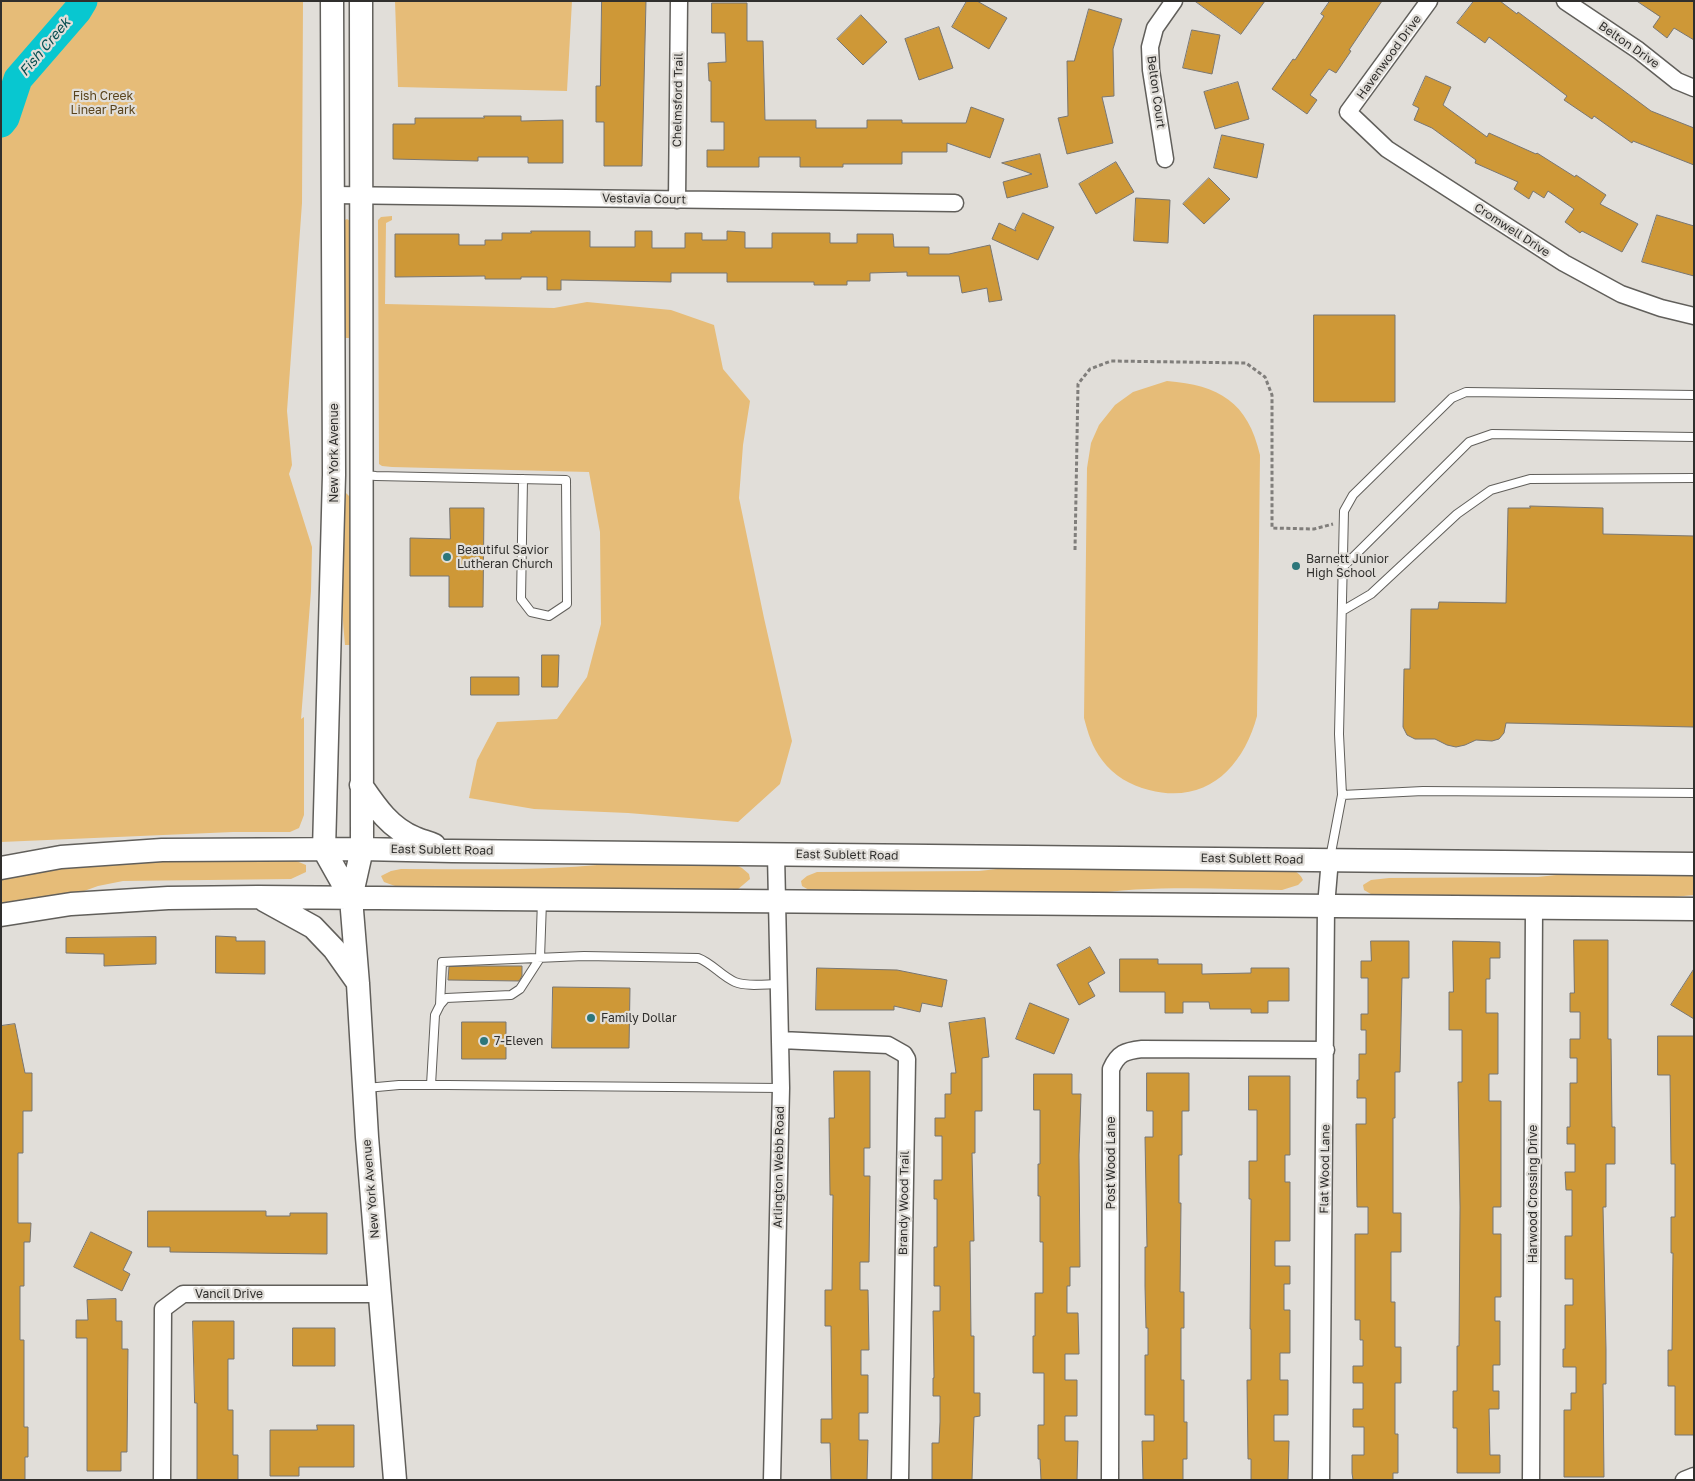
<!DOCTYPE html>
<html>
<head>
<meta charset="utf-8">
<style>
	body { margin:0 }
	#map { position:relative; width:1695px; height:1481px; overflow:hidden; background:#e1ded9; font-family:"Golos Text",sans-serif }
	canvas { display:block }
	.frame { position:absolute; inset:0; border:2px solid #302f2d; pointer-events:none }
</style>
</head>
<body>
<div id="map">
<canvas width="1695" height="1481"></canvas>
<div class="frame"></div>
</div>
<script>
const g = document.querySelector('canvas').getContext('2d');
g.lineJoin = 'round';
function fill(path, color) { g.fillStyle = color; g.fill(path, 'evenodd'); }
function strokePath(path, color, width, dash) { g.strokeStyle = color; g.lineWidth = width; g.lineCap = dash ? 'butt' : 'round'; g.setLineDash(dash || []); g.stroke(path); }
function drawText(font, color, halo, rows, align = 'center') {
  g.font = font + ' "Golos Text",sans-serif'; g.lineWidth = 4.5; g.setLineDash([]); g.textBaseline = 'middle'; g.strokeStyle = halo; g.fillStyle = color; for (const [text, x, y, turn = 0] of rows) {
    g.save(); g.translate(x, y); g.rotate((+turn || 0) * Math.PI / 180); g.textAlign = isNaN(turn) ? turn : align; if (halo) g.strokeText(text, 0, 0); g.fillText(text, 0, 0); g.restore();
  }
}
fill(new Path2D(`
	M1 1H303L302 203 287 411 292 465 289 474 312 547 311 591 301 719 304 717V815L299 828 290 832H233L1 842Z
	M395 1H572L567 91 398 87Z
	M392 216V220L386 223 385 304 554 308 587 302 671 310 714 325 723 369 750 401 743 445 739 498 764 618 792 741 780 784 738 822 628 813 534 809 469 798 477 760 497 722 557 719 587 677 601 624 600 532 589 472 392 467 382 466 379 464 378 220 381 217Z
	M347 219 350 221 352 225V338H345L343 221Z
	M1167 381C1219 385 1248 402 1260 455L1257 716C1243 768 1206 805 1149 790 1130 785 1114 776 1102 760 1092 747 1088 733 1084 718L1087 468 1091 443 1099 425 1115 405 1133 392Z
	M346 493 350 497 352 506 351 645H345C340 595 341 546 342 495Z
	M289 858 306 865V872L291 879 123 881 98 886 73 895 1 906V876L99 862Z
	M631 861 734 864 742 868 749 874 750 879 737 890 727 892 406 890 384 882 381 876 391 871 401 869C478 869 555 872 631 861Z
	M1015 867 1281 868C1290 870 1299 870 1303 880L1298 885 1282 890C1216 889 1149 885 1084 895L814 893 802 886 801 881 807 876 817 872 979 871Z
	M1694 872V895L1632 901 1376 897 1364 890 1363 885 1371 880 1389 878 1538 877 1574 873Z`), '#e6bc78');
strokePath(new Path2D(`
	M1 123 5 118 18 79 77 11 83 1`), '#08c7d0', 29);
const building = new Path2D(`
	M602 1H646L642 166H604V122H596V86H600Z
	M967 1H977L1007 18 989 49 952 27Z
	M1195 1H1265L1241 34Z
	M1330 1H1382L1349 50 1351 51 1336 73 1329 69 1310 95 1317 100 1307 114 1272 89 1293 59 1295 60 1324 16 1321 14Z
	M1474 1H1500L1517 14 1518 12 1651 111 1694 128V165L1633 141 1632 143 1594 116 1592 119 1564 100 1567 96 1489 37 1485 43 1457 23Z
	M1637 1H1694V40L1674 28 1667 38 1653 27 1660 17Z
	M712 3H747V41H763L765 120H816V128H867V120H902V123H966L971 107 1004 119 990 158 947 143V152H902V164H843V167H800V157H759V167H707V150H724V122H711V81H709L708 63 726 62 725 33H712Z
	M1089 9 1122 19 1113 49 1114 96 1102 97 1113 143 1067 154 1058 118 1068 116 1067 61H1074Z
	M861 15 887 42 863 65 837 39Z
	M939 27 953 68 919 80 905 39Z
	M1192 30 1220 35 1212 74 1183 68Z
	M1426 76 1451 87 1443 105 1487 137 1489 133 1536 154 1537 153 1575 177 1576 175 1606 195 1600 204 1638 224 1622 252 1582 231 1580 233 1565 222 1574 209 1548 191 1544 198 1533 191 1529 199 1514 189 1518 182 1475 163 1476 160 1432 128 1414 120 1419 108 1413 105Z
	M1238 82 1249 119 1215 129 1204 92Z
	M484 116H521V121L563 120V163H528V157H478V161L393 159V124H415V118H484Z
	M1222 135 1264 144 1257 178 1214 168Z
	M1040 154 1048 187 1007 198 1003 182 1032 174 1002 163Z
	M1116 162 1134 192 1096 214 1079 184Z
	M1209 178 1230 199 1204 224 1183 204Z
	M1136 198 1170 200 1168 243 1134 241Z
	M1023 213 1054 227 1038 260 992 239 999 223 1016 231 1015 229Z
	M1657 215 1694 226V276L1642 262Z
	M531 231H590V247H635V231H652V248H685V233H702V240H727V231L745 232V248H772V233H830V243H857V234H893L894 247H929V254H949L990 245 1002 300 989 302 987 288 962 293 959 276H907V272L870 273V281H847V285H814V282H727V273H671V282L561 280V290H547V277H521V279H485V276L395 277V234H459V245H485V240H502V233H531Z
	M1314 315H1395V402H1314Z
	M1530 506 1603 508V534L1694 536V727L1506 723 1504 733 1499 739 1492 741 1476 740 1465 745 1456 747 1447 745 1435 739H1415L1407 735 1403 727 1404 669H1410L1411 609H1438L1439 602 1506 603 1508 508H1530Z
	M450 508H484L483 607H449V576H410V538L450 539Z
	M542 655H559L558 687H542Z
	M471 677H519V695H471Z
	M216 936 236 937V941H265V974L216 973Z
	M156 937V964L104 966V954L66 953V938Z
	M1574 940H1608V1039H1611L1612 1127H1615V1164H1606V1207H1603L1606 1349V1384H1603L1604 1477H1564V1410H1571V1393H1576V1367H1563V1349H1565V1305H1573V1279H1565V1236H1572V1190H1566L1565 1172H1575V1144H1567V1127H1570V1083H1577V1058H1570V1039H1580V1012H1570V993H1574Z
	M1371 941H1409V978H1402L1400 1072H1395V1118H1393V1213H1401V1252H1391V1302H1395V1347H1401V1383H1395V1434H1398V1473H1393V1480H1353L1352 1473V1455H1364V1427H1353V1409H1363V1383H1353V1366H1363V1340H1360V1320H1355V1234H1368V1207H1357L1356 1124H1366V1098H1357V1080H1359V1054H1366V1030H1361V1014H1368V978H1361V961H1371Z
	M1453 941 1500 942V958H1490V979H1486V1013H1498V1074H1489V1101H1501V1207H1493V1234H1501V1297H1495V1321H1500V1365H1493V1391H1499V1409H1489L1490 1455H1500V1473H1457V1428H1453V1391H1457V1346H1459L1460 1207 1458 1082H1462V1030H1449V992H1453Z
	M1090 947 1105 973 1088 983 1095 996 1079 1005 1057 965Z
	M1120 959H1158V964H1202V974L1251 973V968H1289V1001H1268V1013H1251V1009H1210L1209 1002H1183V1013H1165V992H1120Z
	M477 966H522V976L519 981 448 980 449 967Z
	M817 968 897 970 947 980 942 1007 922 1003 920 1012 894 1006V1010H816Z
	M1694 969V1019L1671 1005Z
	M553 987 630 988 629 1048H552Z
	M1030 1003 1069 1019 1054 1054 1016 1039Z
	M985 1018 989 1057 982 1058V1111H975V1153H972L974 1241H970L971 1336H974V1393H980V1416L974 1417 972 1480H932V1443H939L940 1422V1396H933V1378H934L933 1311H940V1286H934V1247H937V1199H934V1180H942V1136H935V1118H945V1094H951V1073H956L949 1023Z
	M462 1022H506V1059H462Z
	M15 1024 25 1073H32V1111H23V1153H18V1223H31L30 1242H24V1286H20V1340H24V1427H28V1457H25V1480H1V1026Z
	M1658 1036H1694V1435H1675V1386H1668V1350H1672L1673 1253H1671V1217H1675V1164H1671L1670 1075H1658Z
	M834 1071H870V1148H864V1176H870L869 1262H860V1290H868L869 1350H861V1375H868V1413H859V1440H868L867 1480H831L830 1443H821V1419H832L831 1326H825V1290H832L833 1195H830L829 1118H834Z
	M1147 1073H1189V1111H1182V1155H1179V1203H1181L1180 1292H1184V1328H1181V1380H1184V1422H1187V1459H1183V1480H1143L1142 1441H1154V1415H1145V1355H1148V1328H1146L1145 1286V1247H1147L1145 1137H1153V1111H1147Z
	M1034 1074H1072V1094H1081L1079 1155 1080 1267H1070V1286H1067V1313H1078L1079 1354H1065V1380H1077V1416H1065V1441H1078L1077 1480H1041L1040 1459H1038V1425H1044V1373H1033V1336H1035V1293H1043V1242H1040V1196H1038V1164H1040V1110H1034Z
	M1249 1076H1290V1155H1285V1182H1290V1241H1275V1266H1290V1284H1284V1310H1290V1353H1280V1380H1288V1415H1274V1441H1289L1288 1480H1251V1459H1248L1247 1380H1251V1329H1250L1251 1199H1249V1161H1257V1110H1249Z
	M148 1211H266V1216H290V1213H327V1254L170 1252V1247H148Z
	M91 1232 132 1252 123 1270 130 1274 122 1291 74 1267Z
	M116 1299V1321H122V1349H128L127 1452H121V1471H87V1338H76V1320H88L87 1300Z
	M193 1321H234V1359H228V1410H233V1455H238V1480H197V1403H195Z
	M293 1328H335V1366H293Z
	M317 1425H354V1467H299V1476H270V1430H317Z`);
fill(building, '#ce9837');
strokePath(building, '#797672', 1);
const lane = new Path2D(`
	M363 475 376 476 566 480 567 604 549 616 531 612 521 599 523 479
	M1342 568 1469 442 1492 434 1694 437
	M1342 611 1371 594 1457 514 1491 490 1530 479 1694 478
	M1342 795 1423 791 1694 793
	M1330 858 1342 795 1339 734 1344 511 1353 495 1452 398 1466 392 1694 395
	M440 1005 442 962 584 956 698 958C712 963 721 976 735 982 747 987 766 984 779 984
	M431 1085 435 1015 440 1005 446 998 511 995 520 989 540 958 542 901
	M366 1088 399 1085H447L781 1088`);
const street = new Path2D(`
	M1429 1 1348 112 1387 149 1564 263 1621 294 1661 308 1694 316
	M1565 1 1638 50 1677 81 1694 88
	M1165 159 1151 70 1150 47 1155 28 1174 1
	M333 195 955 203
	M677 200 679 1
	M781 1040 888 1045 904 1054 907 1059 900 1480
	M162 1480 163 1309 183 1294H380
	M772 1480 781 1088 776 854
	M1110 1480 1111 1069C1118 1053 1125 1051 1142 1049L1326 1050
	M1321 1480 1326 906 1330 859
	M1531 1480 1534 908
	M1684 1480 1694 1476`);
const secondary = new Path2D(`
	M332 1 334 475 324 850 351 898
	M361 1 362 849 351 898 358 984 367 1137 395 1480
	M361 785C376 807 390 828 415 838 421 841 428 842 434 845
	M1 868 61 857 162 850 362 849 452 851 1694 864
	M264 900 313 927 334 949 358 983
	M1 915 71 904 168 898 258 897 1694 909`);
strokePath(lane, '#615f5b', 10);
strokePath(street, '#615f5b', 19);
strokePath(secondary, '#615f5b', 25);
strokePath(new Path2D(`
	M1075 550 1078 384 1090 369 1111 361 1246 363 1265 377 1272 395V528L1314 529 1333 524`), '#807e7b', 3, [4, 2.5]);
strokePath(lane, '#fff', 8);
strokePath(street, '#fff', 16);
strokePath(secondary, '#fff', 22);
for (const [x, y, r, color] of [
	[447,557,5,"#2d767a"],
	[1296,566,5,"#2d767a"],
	[591,1018,5,"#2d767a"],
	[484,1041,5,"#2d767a"]
]) { const dot = new Path2D(); dot.arc(x, y, r, 0, 2 * Math.PI); g.fillStyle = color; g.fill(dot); strokePath(dot, '#e1ded9', 2); }
drawText('12px', '#302f2d', '#e1ded9', [
	["Belton Drive",1629,45,35],
	["Havenwood Drive",1389,57,-54],
	["Belton Court",1156,92,82],
	["Chelmsford Trail",678,100,-89],
	["Vestavia Court",644,199,1],
	["Cromwell Drive",1512,230,33],
	["New York Avenue",334,453,-90],
	["East Sublett Road",442,850,1],
	["East Sublett Road",847,855,1],
	["East Sublett Road",1252,859,1],
	["Post Wood Lane",1111,1163,-90],
	["Arlington Webb Road",779,1167,-89],
	["Flat Wood Lane",1325,1169,-89],
	["New York Avenue",371,1189,-95],
	["Harwood Crossing Drive",1533,1194,-90],
	["Brandy Wood Trail",904,1203,-89],
	["Vancil Drive",229,1294]
]);
drawText('12px', '#59431c', '#e1ded9', [
	["Fish Creek",103,96],
	["Linear Park",103,110]
]);
drawText('12px', '#302f2d', '#e1ded9', [
	["Beautiful Savior",457,550],
	["Lutheran Church",457,564],
	["Barnett Junior",1306,559],
	["High School",1306,573],
	["Family Dollar",601,1018],
	["7-Eleven",494,1041]
], 'left');
drawText('italic 14px', '#094f52', '#e1ded9', [
	["Fish Creek",45,47,-50]
]);
</script>
</body>
</html>
